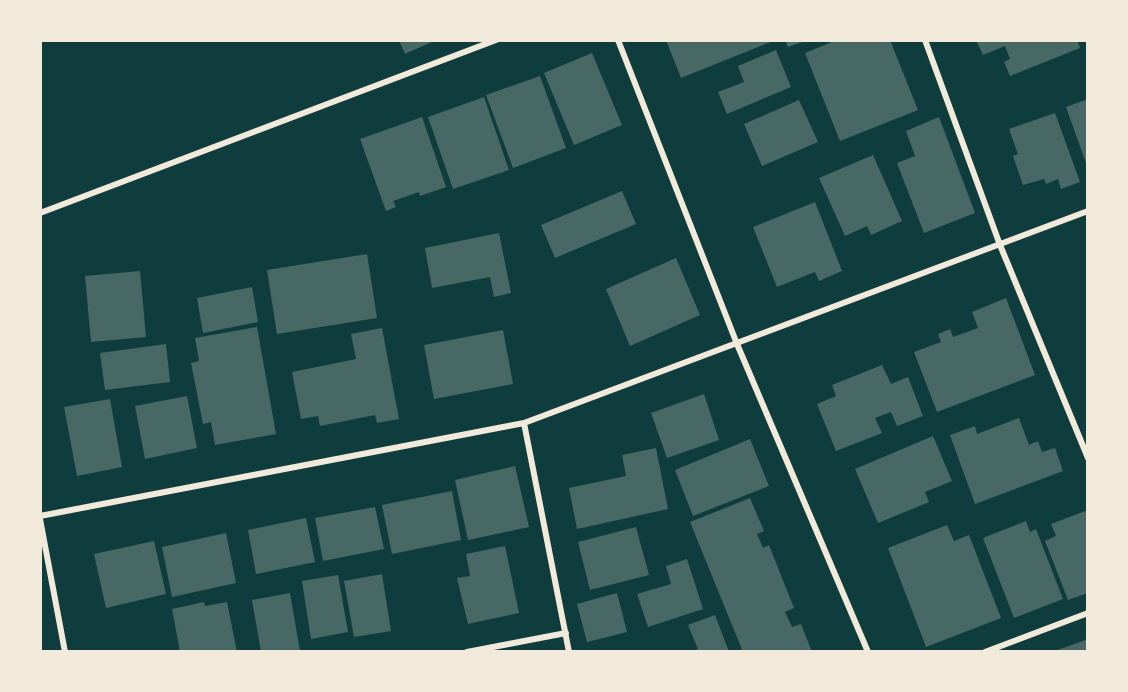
<!DOCTYPE html>
<html>
<head>
<meta charset="utf-8">
<style>
	body { margin:0 }
	#map { position:relative; width:1128px; height:692px; overflow:hidden; background:#0f3d3e; font-family:Ubuntu,sans-serif }
	canvas { display:block }
	.frame { position:absolute; inset:0; border:42px solid #f1e9da; pointer-events:none }
</style>
</head>
<body>
<div id="map">
<canvas width="1128" height="692"></canvas>
<div class="frame"></div>
</div>
<script>
const g = document.querySelector('canvas').getContext('2d');
g.lineJoin = 'round';
function fill(path, color) { g.fillStyle = color; g.fill(path, 'evenodd'); }
function strokePath(path, color, width, dash) { g.strokeStyle = color; g.lineWidth = width; g.lineCap = dash ? 'butt' : 'round'; g.setLineDash(dash || []); g.stroke(path); }
fill(new Path2D(`
	M399 40H436L405 54Z
	M666 40H773V41L681 78Z
	M785 40H805V41L788 47Z
	M837 40H890L918 110 840 141 805 53Z
	M980 40H1077L1080 48 1010 76 1004 62 1010 59 1005 46 983 55 977 42Z
	M776 50 791 87 727 114 718 92 744 82 738 66Z
	M592 53 622 125 574 145 544 73Z
	M540 76 566 148 513 168 486 95Z
	M484 97 509 170 453 189 428 117Z
	M1088 99V166H1087L1066 107Z
	M799 100 818 142 762 166 744 124Z
	M1055 113 1080 182 1061 189 1058 179 1046 184 1044 179 1023 185 1013 156 1018 154 1009 129Z
	M422 117 446 187 420 196 419 192 393 201 396 207 386 211 360 139Z
	M939 117 975 213 924 233 897 163 915 156 906 131Z
	M873 155 902 221 871 235 867 226 845 236 819 178Z
	M622 191 636 224 555 258 541 225Z
	M815 202 842 271 819 281 815 272 777 287 753 227Z
	M499 233 511 293 494 297 490 277 432 288 425 248Z
	M367 254 377 318 277 334 267 270Z
	M676 258 700 315 630 346 606 289Z
	M140 271 146 337 91 342 85 276Z
	M252 287 258 322 203 333 197 298Z
	M1006 298 1035 375 937 412 914 352 941 342 938 334 950 329 953 337 978 328 972 312Z
	M257 327 276 434 215 445 211 422 203 424 191 363 199 361 195 338Z
	M382 328 399 419 377 423 375 415 320 426 318 416 301 419 292 372 356 359 351 334Z
	M503 330 513 384 434 399 424 345Z
	M166 344 170 382 105 390 100 353Z
	M882 365 891 384 908 377 923 416 897 426 891 412 875 418 882 433 836 451 817 404 836 396 832 385Z
	M704 394 719 440 667 458 651 413Z
	M187 396 197 448 145 459 135 406Z
	M110 399 122 467 77 476 64 407Z
	M1019 418 1029 445 1038 441 1042 452 1055 448 1063 471 975 504 950 435 975 426 977 434Z
	M933 436 952 481 925 492 929 502 878 523 855 469Z
	M750 439 769 486 693 516 675 470Z
	M656 448 668 509 577 529 569 488 626 476 622 455Z
	M515 466 529 527 468 540 455 480Z
	M452 491 461 540 392 554 382 505Z
	M750 498 764 531 757 534 763 548 769 545 794 608 785 612 792 627 801 624 812 652H743L690 522Z
	M375 507 384 549 323 561 315 518Z
	M1088 510V593L1068 600 1045 541 1056 536 1051 524Z
	M306 518 315 562 256 574 248 530Z
	M1026 521 1030 532 1036 529 1063 599 1014 618 983 538Z
	M947 525 954 541 969 535 1001 618 926 647 888 548Z
	M636 527 649 575 590 590 578 542Z
	M226 533 236 583 172 597 162 547Z
	M154 541 166 594 106 608 94 554Z
	M505 546 519 613 468 624 457 578 470 576 466 554Z
	M687 559 703 609 648 627 637 594 671 584 666 566Z
	M382 574 391 631 354 637 344 581Z
	M338 575 348 632 311 639 302 581Z
	M290 593 300 651 261 652 252 600Z
	M617 593 627 632 587 642 577 604Z
	M204 602 205 606 227 602 237 652H180L172 609Z
	M715 615 729 652H691L698 649 688 625Z
	M1088 639V652H1055V651Z`), '#486865');
strokePath(new Path2D(`
	M618 40 737 344 868 652
	M925 40 1000 245 1088 458
	M40 213 496 40
	M524 423 569 652
	M40 516 524 423 1088 211
	M40 519 65 652
	M467 652 566 633
	M985 652 1088 613`), '#f1e9da', 6);
</script>
</body>
</html>
